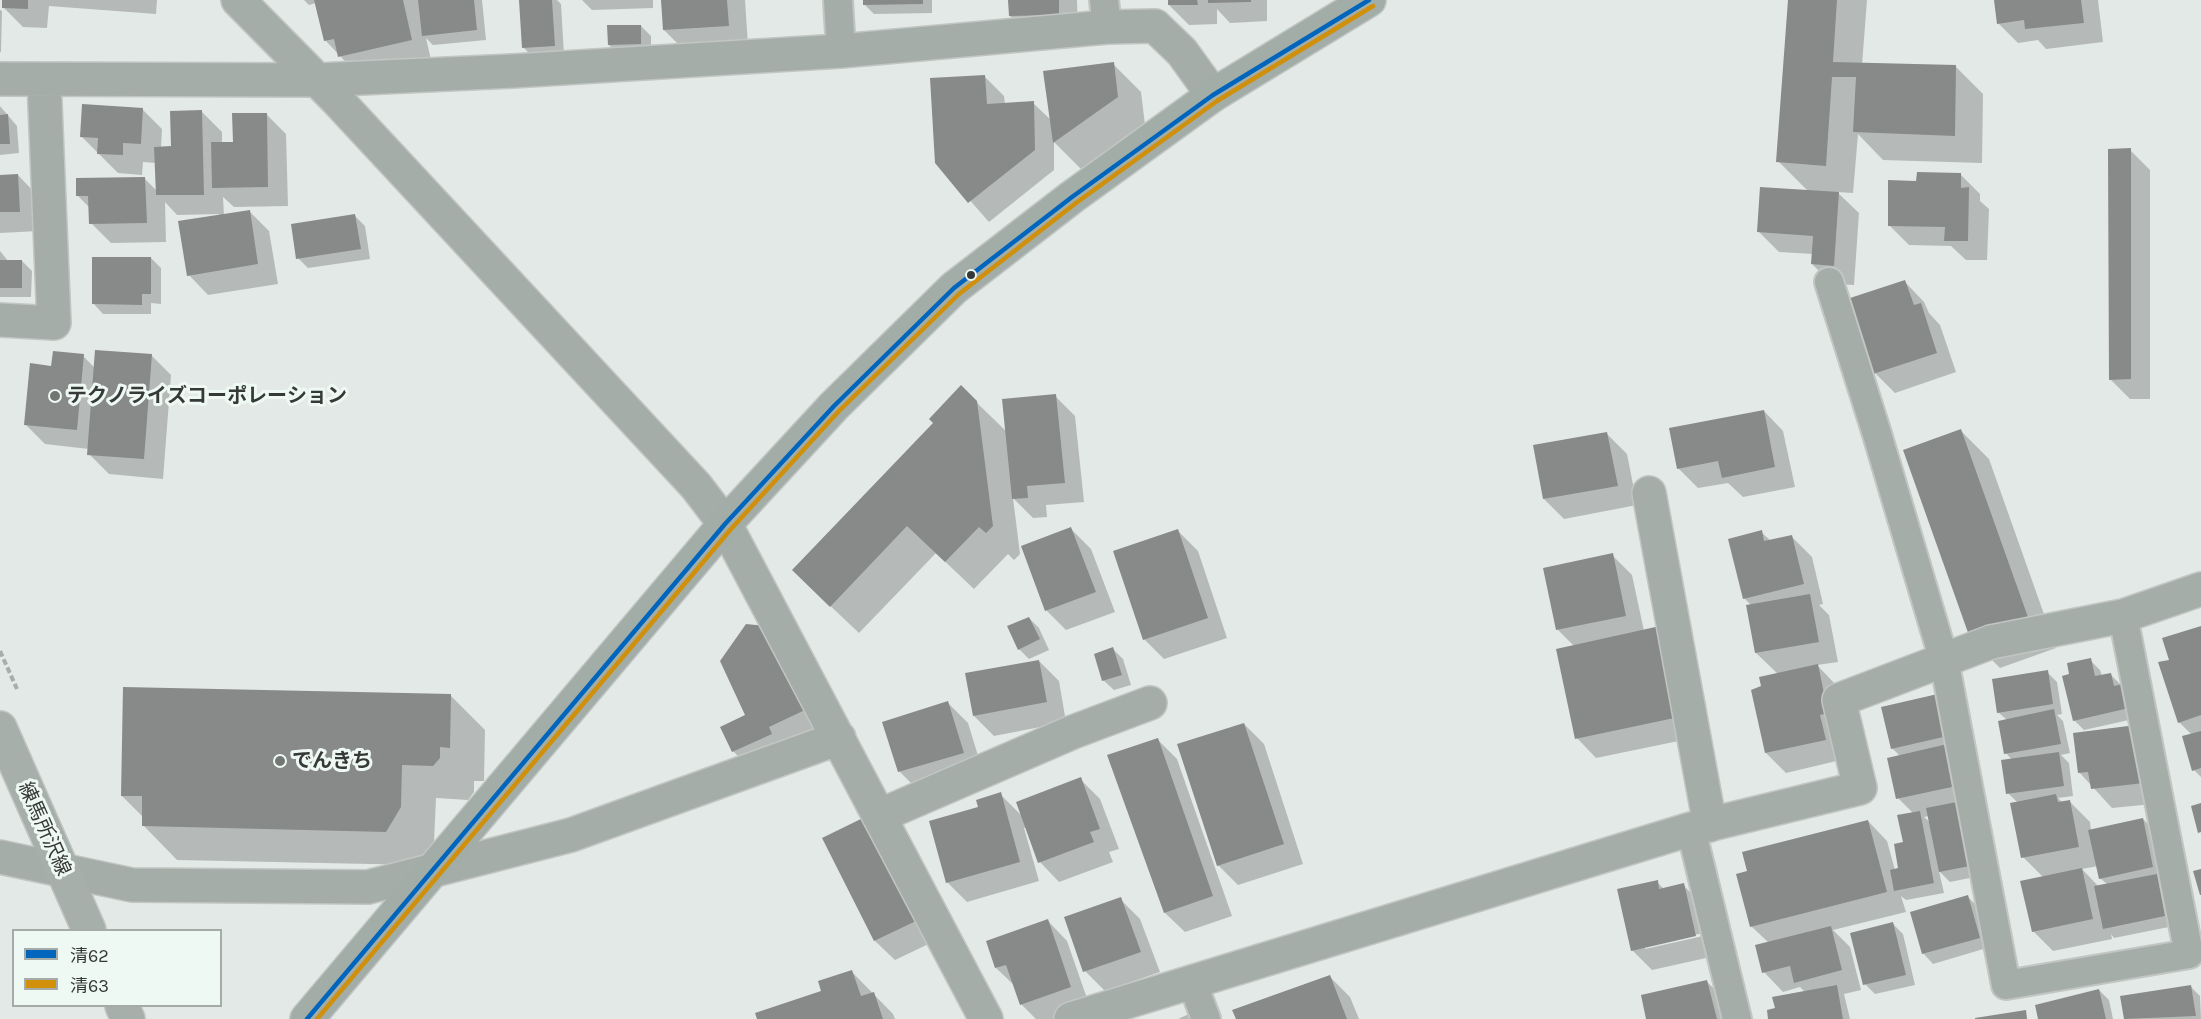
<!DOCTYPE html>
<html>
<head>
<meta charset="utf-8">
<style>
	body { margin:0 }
	#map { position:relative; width:2201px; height:1019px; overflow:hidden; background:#e3e9e6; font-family:Karla,"Noto Sans JP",sans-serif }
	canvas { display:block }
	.legend { position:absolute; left:12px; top:929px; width:210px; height:78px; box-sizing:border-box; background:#eff9f4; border:2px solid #a5aca8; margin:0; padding:8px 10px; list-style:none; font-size:18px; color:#353937 }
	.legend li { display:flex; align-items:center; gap:12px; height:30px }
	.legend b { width:30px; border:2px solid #a5aca8 }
</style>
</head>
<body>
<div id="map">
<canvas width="2201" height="1019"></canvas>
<ul class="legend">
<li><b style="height:8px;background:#0065bd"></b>清62</li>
<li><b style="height:8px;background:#d0900b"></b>清63</li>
</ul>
</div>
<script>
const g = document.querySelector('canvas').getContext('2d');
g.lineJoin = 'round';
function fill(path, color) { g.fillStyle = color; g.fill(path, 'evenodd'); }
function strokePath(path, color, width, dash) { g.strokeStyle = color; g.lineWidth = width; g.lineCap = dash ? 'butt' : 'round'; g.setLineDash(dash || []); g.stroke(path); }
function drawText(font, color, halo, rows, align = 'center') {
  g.font = font + ' Karla,"Noto Sans JP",sans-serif'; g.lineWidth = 6; g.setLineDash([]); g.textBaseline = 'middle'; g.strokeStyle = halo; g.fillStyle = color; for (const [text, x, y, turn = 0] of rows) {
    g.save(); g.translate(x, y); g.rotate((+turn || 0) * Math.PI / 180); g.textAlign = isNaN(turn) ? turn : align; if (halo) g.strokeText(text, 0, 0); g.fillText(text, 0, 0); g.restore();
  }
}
fill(new Path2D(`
	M4 0H157L156 14 49 6 47 28 23 27 3 7Z
	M304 0H482L486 40 433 45 426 38 431 60 359 76 325 40 316 3 309 5Z
	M520 0H557L561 4 564 55 533 57 523 47Z
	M582 0H653V8L592 10Z
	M662 0H745L748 46 684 50 664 30Z
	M864 0H932V13L874 14 864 4Z
	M955 0H1077L1078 34 1030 36 1010 16V0Z
	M1169 0H1267V21L1230 23 1217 9V24L1189 25 1169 5Z
	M1789 0H1867L1862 65 1955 66 1983 94 1982 163 1883 160 1858 134 1853 193 1837 192 1859 213 1854 285 1832 284 1812 264 1813 254 1779 252 1759 232 1808 191 1778 161Z
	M1996 0H2098L2103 42 2046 49 2038 40 2018 43 1998 23Z
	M0 10 2 11 1 52H0Z
	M641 26 651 36V54L619 55 609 45Z
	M1113 64 1141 92 1145 125 1082 170 1054 142V170L989 222 937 163 984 76 1004 96 1005 105 1033 103 1052 121Z
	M0 106 17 126 19 153 0 155Z
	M142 109 162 129 161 148H173L202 112 222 132V143H234L266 114 286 134 288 206 234 207 223 197 224 216 249 211 269 231 278 284 208 295 189 275 219 214 177 215 165 202 166 242 111 243 91 223 90 208 78 196 144 178 157 191 156 163 143 162 142 175 118 173 82 137Z
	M2130 150 2150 170V399H2130L2110 379Z
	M1960 174 1980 194V201L1989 209 1987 260H1966L1951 246 1909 245 1889 225Z
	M18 175 37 195 39 231 0 233V176Z
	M355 216 365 226 370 259 308 268 298 258Z
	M0 251 8 261H22L32 271 31 297H0Z
	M151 258 161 268V304L151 303V314H103L93 303Z
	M1905 282 1924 302 1929 313 1940 325 1956 372 1895 393 1875 373Z
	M151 355 171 375 163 479 109 474 89 454V449L45 444 25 424 83 356 95 368Z
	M1055 396 1075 416 1084 502 1046 505 1047 517 1033 518 1013 498 1020 554 1014 560 1008 554 974 589 936 553 859 633 822 598 976 402 1007 432Z
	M1764 411 1783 431 1795 487 1743 497 1728 483 1698 488 1678 468Z
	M1961 431 1989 459 2056 648 2000 668 1972 640Z
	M1607 434 1627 454 1637 505 1564 519 1544 499Z
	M1071 529 1091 549 1115 612 1066 630 1046 610Z
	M1178 531 1198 551 1227 638 1164 659 1144 639Z
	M1761 532 1771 541 1792 537 1812 557 1823 604 1819 605 1829 615 1838 662 1817 665 1837 686 1845 759 1786 773 1766 753 1762 688 1778 674 1756 653 1751 605 1744 598Z
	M1612 555 1632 575 1644 631 1698 737 1596 758 1577 738 1574 646 1558 630 1545 569Z
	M1029 618 1039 628 1049 650 1029 659 1019 649Z
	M747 625 824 731 753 771 733 751 747 716Z
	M2201 628V777L2194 770 2192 735 2179 722 2171 661Z
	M1113 649 1123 659 1131 685 1114 690 1103 680Z
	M2090 660 2100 670 2102 676 2110 674 2120 684 2138 718 2084 730 2074 720 2070 675Z
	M1039 661 1059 681 1066 722 994 736 974 716Z
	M2047 672 2057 682 2062 714 2057 715 2063 721 2070 753 2061 755 2069 763 2073 796 2058 798 2063 803 2070 802 2090 822 2091 831 2143 819 2163 839 2174 926 2114 938 2111 934 2112 939 2053 951 2033 931 2043 877 2023 857 2018 803 2008 793 2012 760 2006 753 2007 720 1998 712ZM2098 866 2100 878 2108 885 2099 887 2082 869Z
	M1942 695 1989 874 1950 882 1939 871 1944 893 1906 900 1901 896 1906 912 1833 930 1850 947 1861 990 1844 994 1850 1019H1770L1776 1009 1805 992 1800 987 1783 992 1764 972 1769 943 1751 926 1868 821 1887 841 1895 870H1900L1913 813 1898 798 1900 756 1892 748ZM1929 816 1931 823 1924 817Z
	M451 696 485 730 484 781H474V792L468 800 436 798 434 842 420 865 177 860 143 825V817L122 796Z
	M948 703 968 723 983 772 919 791 899 771Z
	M1244 724 1264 744 1303 864 1238 885 1218 865Z
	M2136 726 2163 803 2112 808 2079 772Z
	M1157 739 1177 759 1232 916 1185 932 1165 913Z
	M1080 779 1100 799 1119 849 1109 852 1113 862 1059 882 1040 862 1027 827 1024 828 1039 881 967 902 947 882 980 808 1000 794 1022 816Z
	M824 839 937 940 895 960 875 941Z
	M1657 882 1664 889 1683 885 1703 905 1715 956 1652 970 1632 950ZM1703 933V936L1645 949V946Z
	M1968 897 1978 907 1990 947 1933 964 1923 953Z
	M1120 899 1140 919 1160 972 1105 991 1085 971Z
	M1048 921 1067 941 1090 1007 1056 1019H1036L1021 1004 1015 986 996 968Z
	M1893 924 1903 934 1915 985 1875 994 1865 984Z
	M852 972 893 1014 895 1019H759L823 992Z
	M1330 977 1350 997 1359 1019H1237Z
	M1707 982 1727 1001 1731 1019H1648Z
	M2190 986 2200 996 2201 1019H2125L2122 997Z
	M2099 990 2109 1000 2113 1019H2040Z
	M1191 1013 1196 1019H1178Z`), '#0003');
fill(new Path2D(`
	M2 0H28V9L2 8Z
	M314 0H403L412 40 338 57 334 39 324 41Z
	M418 0H474L477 30 422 36Z
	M519 0H552L555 46 522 48Z
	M661 0H727L729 26 663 30Z
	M863 0H923V4L863 5Z
	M1008 0H1059V15L1009 16Z
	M1168 0H1197L1198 5H1168Z
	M1208 0H1251V2L1208 3Z
	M1788 0H1837L1833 62 1956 65 1955 136 1853 132 1856 77H1832L1826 166 1776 162Z
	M1994 0H2081L2084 23 2025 29 2024 20 1997 24Z
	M607 25H641V44L608 45Z
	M1114 62 1118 97 1053 143 1043 71Z
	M985 75 987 104 1034 101 1035 150 968 203 935 163 930 78Z
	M82 104 143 108 141 144 123 143V155L97 154 98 138 80 137Z
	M202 110 204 195H156L154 147 171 146 170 111Z
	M232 113H267L268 187 212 188 211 142H233Z
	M8 114 10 144H0V115Z
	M2131 148V379L2109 380 2108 149Z
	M1917 172 1961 173V188L1969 187 1968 241H1944L1945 227 1888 226V180L1916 181Z
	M18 174 20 212H0V175Z
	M145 177 147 223 89 224 88 196H76V178Z
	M1760 187 1839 192 1834 266 1811 264 1813 236 1757 232Z
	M250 210 258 264 187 276 178 221Z
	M355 214 361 249 296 259 291 224Z
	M92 257H151V294H142V305L92 304Z
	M0 260H22V288H0Z
	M1905 280 1914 305 1921 303 1937 353 1873 374 1847 299Z
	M95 350 152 354 144 459 87 455Z
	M53 351 84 354 77 430 24 425 30 363 51 366Z
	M961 385 977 401 993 526 986 533 979 527 945 562 907 526 830 607 792 570 933 423 929 419Z
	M1056 394 1065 483 1027 486 1028 498 1012 499 1002 399Z
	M1764 410 1775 467 1722 478 1718 461 1677 469 1669 428Z
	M1961 429 2029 620 1971 641 1903 450Z
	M1607 432 1618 486 1543 499 1533 445Z
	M1071 527 1096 592 1045 611 1021 546Z
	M1178 529 1208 618 1143 640 1113 551Z
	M1762 530 1764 541 1792 535 1804 584 1743 599 1728 539Z
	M1613 553 1626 616 1556 630 1543 568Z
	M1810 594 1819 642 1755 653 1746 605Z
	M1029 617 1040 639 1018 650 1007 626Z
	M746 624 766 626 805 710 769 727 772 734 732 752 720 727 745 715 720 661Z
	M1660 626 1679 717 1575 739 1556 649Z
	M2201 626V715L2178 723 2158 662 2169 660 2162 638Z
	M1113 647 1122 675 1102 681 1094 654Z
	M2091 658 2095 676 2111 673 2114 686 2123 684 2129 708 2073 721 2062 676 2069 674 2067 663Z
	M1039 660 1047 702 973 716 965 673Z
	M1818 664 1828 713 1820 715 1826 740 1765 753 1751 690 1761 686 1759 677Z
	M2048 670 2053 704 1997 713 1992 679Z
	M123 687 451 694 450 748 440 747V758L433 766 402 765 401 807 386 832 142 826V796H121Z
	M1942 693 1952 735 1891 749 1881 707Z
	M948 701 964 753 898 772 882 722Z
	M2054 709 2061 744 2004 754 1998 721Z
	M1244 723 1284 844 1217 866 1177 744Z
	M2136 725 2144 783 2091 789 2088 772 2078 773 2073 733Z
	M2201 731V768L2192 771 2182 736Z
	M1158 738 1213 896 1164 913 1107 755Z
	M1952 743 1961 785 1896 799 1887 758Z
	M2059 752 2064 786 2006 794 2001 760Z
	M1081 777 1100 829 1090 832 1094 842 1038 863 1016 802Z
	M1001 792 1020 862 946 883 929 821 978 807 976 800Z
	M2056 794 2058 802 2070 800 2079 847 2021 858 2010 803Z
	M1967 800 1980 864 1939 872 1926 808Z
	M2201 803V832L2198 833 2191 806Z
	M1920 811 1934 883 1894 891 1890 870 1898 868 1894 844 1903 842 1897 815Z
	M867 816 918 920 874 941 822 838Z
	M2143 818 2153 867 2099 879 2088 830Z
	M1868 820 1887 892 1750 927 1736 874 1747 871 1742 852Z
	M2082 868 2093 919 2032 932 2020 881Z
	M2201 869V895H2200L2193 871Z
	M2157 874 2165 916 2103 929 2094 886Z
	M1658 880 1659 889 1684 883 1696 936 1631 951 1617 889Z
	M1968 895 1980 938 1922 954 1910 912Z
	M1121 897 1141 952 1083 972 1064 917Z
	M1048 919 1071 987 1020 1005 1006 965 995 968 986 941Z
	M1893 922 1906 975 1863 985 1850 933Z
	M1831 926 1842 970 1794 983 1790 966 1762 973 1755 945Z
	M852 970 861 996 874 992 883 1019H757L755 1013 821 991 818 981Z
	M1330 975 1347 1019H1236L1232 1010Z
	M1707 980 1717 1019H1646L1641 995Z
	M1837 985 1843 1019H1768L1767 1010 1775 1008 1772 997Z
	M2191 985 2196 1016 2124 1019 2120 996Z
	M2099 989 2106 1019H2038L2035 1005Z
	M2026 1010 2027 1019H1975V1018Z`), '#888989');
const lane = new Path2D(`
	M838 0 841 51
	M1104 0 1107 27
	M1829 282 1877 434 1944 660 2006 985 2189 954 2123 616
	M1691 829 1737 1019
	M1192 982 1206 1019`);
const street = new Path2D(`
	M238 0 337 100 696 486 725 524 986 1019
	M0 79 318 80 513 71 841 51 1107 27 1155 26 1182 52 1213 95
	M0 320 54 323 44 80
	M1649 493 1710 825
	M879 816 1073 732 1150 703
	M0 857 132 885 368 887 571 835 839 738
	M1071 1019 1691 829 1860 788 1839 700 1991 642 2123 616 2201 589`);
const secondary = new Path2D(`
	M307 1019 725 524 834 406 954 288 1072 197 1213 95 1369 0`);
const primary = new Path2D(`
	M0 728 89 930
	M122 1006 128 1019`);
strokePath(lane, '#c1c5c3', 32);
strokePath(street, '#c1c5c3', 36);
strokePath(secondary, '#c1c5c3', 36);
strokePath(primary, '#c1c5c3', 36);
strokePath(new Path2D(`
	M0 651 17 689`), '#a8adaa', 4, [6, 3]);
strokePath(lane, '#a5ada9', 28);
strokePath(street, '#a5ada9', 33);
strokePath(secondary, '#a2ada8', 33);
strokePath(primary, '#a6afaa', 33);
strokePath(new Path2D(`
	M307 1019 725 524 834 406 954 288 1072 197 1213 95 1369 0`), '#0065bd', 4.5);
strokePath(new Path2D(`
	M317 1019 731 529 839 411 959 294 1076 203 1217 101 1373 6`), '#d0900b', 4.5);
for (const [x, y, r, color] of [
	[971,275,5,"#353937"],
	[55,396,6,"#727774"],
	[280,761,6,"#727774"]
]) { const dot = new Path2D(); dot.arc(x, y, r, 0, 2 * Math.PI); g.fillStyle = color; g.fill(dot); strokePath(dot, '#eff9f4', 2); }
drawText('bold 20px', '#353937', '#eff9f4', [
	["テクノライズコーポレーション",67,396],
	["でんきち",292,761]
], 'left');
drawText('20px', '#353937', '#eff9f4', [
	["練馬所沢線",44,829,66]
]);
</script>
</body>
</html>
